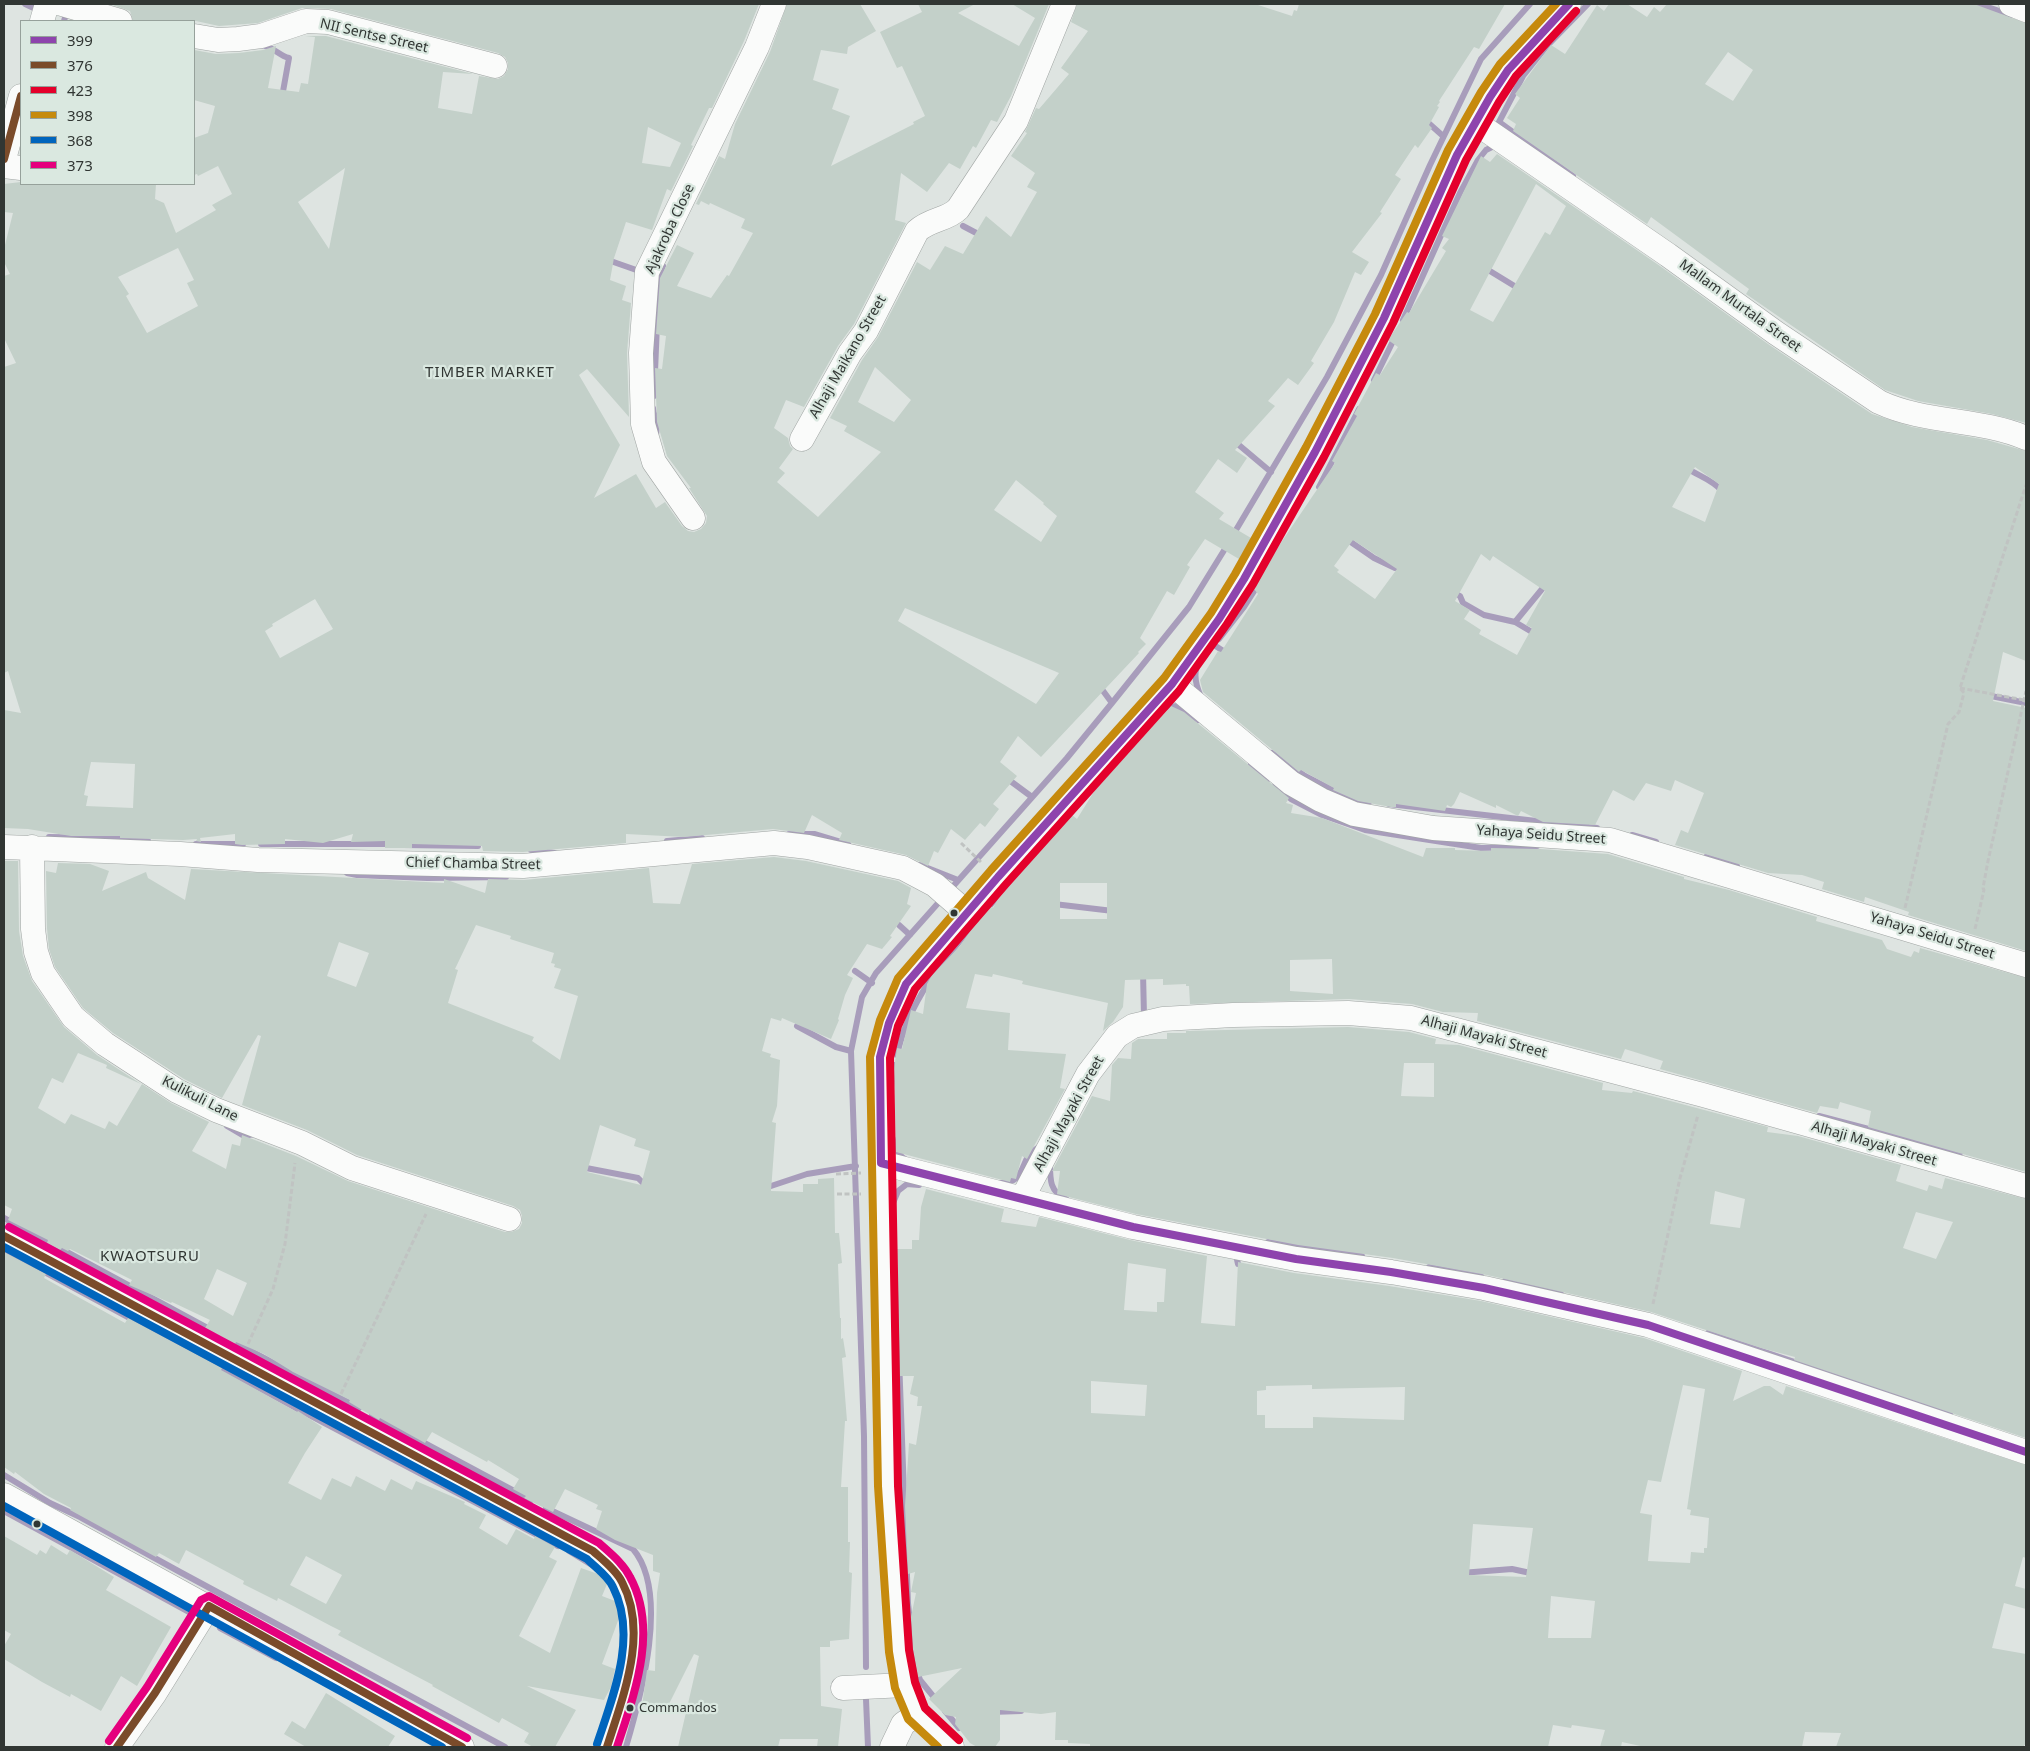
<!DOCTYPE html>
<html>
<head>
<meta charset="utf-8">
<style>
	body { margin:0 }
	#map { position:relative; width:2030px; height:1751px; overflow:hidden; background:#dee4e1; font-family:"Noto Sans",sans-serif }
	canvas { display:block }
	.frame { position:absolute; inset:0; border:5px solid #313633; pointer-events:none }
	.legend { position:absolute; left:20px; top:20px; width:175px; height:165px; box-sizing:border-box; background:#dae8e0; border:1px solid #96a19b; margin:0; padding:6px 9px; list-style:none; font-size:15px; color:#313633 }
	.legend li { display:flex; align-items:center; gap:10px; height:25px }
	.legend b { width:25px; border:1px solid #96a19b }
</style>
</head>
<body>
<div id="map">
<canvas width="2030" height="1751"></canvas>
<div class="frame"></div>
<ul class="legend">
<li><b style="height:6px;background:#8e44ad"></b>399</li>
<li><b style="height:6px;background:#7a4b2a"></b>376</li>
<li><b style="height:6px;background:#e4002b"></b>423</li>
<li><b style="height:6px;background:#c68a0d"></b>398</li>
<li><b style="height:6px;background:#0065bd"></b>368</li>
<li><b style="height:6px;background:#e5007d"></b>373</li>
</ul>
</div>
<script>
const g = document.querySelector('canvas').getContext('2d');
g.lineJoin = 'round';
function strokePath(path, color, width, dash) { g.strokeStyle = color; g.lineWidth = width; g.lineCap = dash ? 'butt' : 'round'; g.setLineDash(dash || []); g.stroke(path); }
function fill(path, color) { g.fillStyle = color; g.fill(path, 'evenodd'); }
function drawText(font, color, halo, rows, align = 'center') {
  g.font = font + ' "Noto Sans",sans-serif'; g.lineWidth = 4.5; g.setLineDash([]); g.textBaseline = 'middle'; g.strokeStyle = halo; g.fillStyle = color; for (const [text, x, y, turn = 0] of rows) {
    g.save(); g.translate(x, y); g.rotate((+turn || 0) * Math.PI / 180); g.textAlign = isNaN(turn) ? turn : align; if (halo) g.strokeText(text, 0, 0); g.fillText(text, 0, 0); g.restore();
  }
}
strokePath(new Path2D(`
	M25 4 40 11
	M1979 4 2011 15
	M64 21 67 10
	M260 45C273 46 278 55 289 58L282 97
	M1424 119 1443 136
	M1573 176 1499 122 1523 76 1547 46 1588 4
	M963 226 982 236
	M605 259 642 272
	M1485 268 1521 290
	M1403 320 1460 193 1478 160 1486 150 1492 147H1499
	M1374 380 1396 335
	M654 396 659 276 663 266
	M653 408 654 415 658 416 656 435
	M1233 440 1271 472
	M1685 467C1698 476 1712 479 1722 491
	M1319 487 1359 409
	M1233 535 1327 377 1381 275 1430 165 1481 59 1530 4
	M1345 538 1374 558 1395 568
	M1451 591 1460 596 1463 603 1484 615 1515 622 1537 635
	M1515 622 1547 583
	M1219 639 1244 607 1258 585
	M1214 645 1228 654
	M1197 667C1193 677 1197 688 1201 697
	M1098 684 1112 703
	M1986 695 2026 703
	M1160 710 1162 708 1177 706 1198 720
	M1272 753 1305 776 1346 797 1369 802
	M1251 764 1267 780
	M1005 777 1032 797
	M1275 786 1291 799 1322 815 1365 830 1481 848 1537 846
	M1389 804 1597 828
	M789 834H815L848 844
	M1632 835 1656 842
	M49 837 110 838 148 841
	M667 841 702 838
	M196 844H243
	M261 844H393
	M403 845 478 846
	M531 850 555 853
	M1706 857 1737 866
	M920 865 958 880
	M347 873 357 875 427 878 506 877
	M1054 904 1113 911
	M899 925 910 935
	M855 971 872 983
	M1143 972 1144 1016
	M797 1026 836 1047 851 1051
	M897 1055C909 999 945 958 981 916 997 897 1013 879 1029 861
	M891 1087 895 1065
	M1819 1116 1960 1153
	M227 1126 244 1136 254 1134
	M891 1134C895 1144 897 1156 907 1160
	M1050 1164C1050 1180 1050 1192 1066 1199
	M581 1167 638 1178 644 1184 648 1185
	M999 1183C1021 1183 1020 1172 1028 1156 1031 1152 1037 1149 1040 1146
	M765 1188 807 1174 856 1166
	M893 1203 898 1191 907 1184 919 1185
	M4 1218 213 1331
	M1268 1242 1362 1256
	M4 1250 296 1408 558 1546
	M1236 1255 1238 1264
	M1429 1267 1481 1276
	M896 1276 908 1603 914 1660 920 1680 937 1701
	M1505 1281 1561 1294
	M1708 1333 1950 1414
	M228 1339 359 1408
	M372 1415 531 1500
	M4 1475 50 1503 80 1517 180 1572 505 1747
	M546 1508 633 1549C670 1593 641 1696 626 1747
	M4 1511 191 1613
	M569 1551 595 1567
	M1461 1573 1512 1569 1535 1574
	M220 1628 276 1658
	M866 1667 864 1436 851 1051 862 997 876 973 1067 758 1112 703 1189 607 1228 544
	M866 1699 868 1747
	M945 1711 959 1728
	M991 1712 1021 1711`), '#a89dbb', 6);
fill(new Path2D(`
	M110 4H759L744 41 712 108H709L691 145 693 146 671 191 667 189 652 230 626 222 614 258 610 280 626 286 622 300 631 303 627 353 629 417 587 369 579 375 620 445 594 498 636 474 656 508 665 502 682 526 688 531 694 532 701 529 706 523 707 516 689 488H691L667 456 657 422 655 368 662 369 666 336 656 334 660 278 677 245 694 253 677 286 711 298 727 275 729 276 753 233 741 228 745 219 710 203 709 205 701 201 699 205 696 204 719 156 725 159 735 124 770 52 787 4H860L876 31 848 47 847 54 821 50 813 80 839 89 832 109 850 116 831 166 914 124 913 122 925 116 902 66 897 68 880 32 922 12 918 4H975L958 13 1019 46 1035 18 1012 4H1049L1011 96 997 122 991 120 976 148 973 146 960 169 949 163 927 192 901 173 895 220 906 223 854 324 838 346 804 407 786 400 774 428 788 438 790 446 793 449 779 468 785 473 777 482 818 517 881 452 844 431 847 426 830 418 862 360 878 337 917 262 930 270 945 246 963 254 986 216 1011 237 1037 192 1027 187 1035 173 1011 156 1027 133 1025 132 1036 108 1039 109 1069 74 1061 68 1088 31 1071 22 1077 4H1255L1292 16 1294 10 1297 11 1299 4H1505L1479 49 1474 47 1439 101 1440 102 1437 106 1439 107 1429 125 1432 128 1418 148 1415 145 1395 175 1401 179 1380 212 1382 213 1352 252 1369 262 1361 275 1355 272 1334 322 1311 361 1314 363 1298 385 1288 378 1268 401 1275 406 1235 450 1247 458 1237 473 1218 459 1195 492 1224 513 1219 519 1251 538 1239 559 1205 539 1187 565 1190 567 1174 595 1167 591 1140 638 1146 644 1138 652 1139 653 1041 757 1018 736 1000 762 1017 776 993 804 999 809 985 827 980 823 965 840 951 829 938 853 934 851 928 866 906 855 839 840 842 833 812 815 804 833 773 829 684 837 626 834V843L523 852 483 851 482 846 412 844V848H385V841L351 842 353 834 323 843 285 839V844L242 845 235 844V834L200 838 201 842 196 841 197 839 183 840 120 838V836H71L28 829 4 828V710L21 713 8 671 4 673V367L16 363 4 338V276L10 274 4 262V249L13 213 4 212V184L21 182V184H156L155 199 164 203 176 233 216 210 212 205 232 194 218 166 198 176 197 174 194 175V138L208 133 215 106 194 100V50L216 54 239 53 263 50 276 46 268 88 299 92 301 83 308 84 315 37 305 36H326L473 74 443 72 438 108 472 114 479 76 498 79 504 76 508 69V63L505 57 498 53 331 9 302 8 258 23 219 26 196 21H133L130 11ZM648 127 681 143 670 167 642 163ZM345 168 329 249 298 202ZM178 248 194 280 187 283 198 306 147 333 126 296 129 294 118 277ZM875 367 911 400 894 422 858 402ZM1016 480 1044 503 1043 504 1057 516 1041 542 994 510ZM315 599 333 629 280 658 265 631 273 626 272 624ZM905 608 1017 655 1059 673 1036 704 898 621ZM91 762 135 764 133 808 86 806 88 796 84 795Z
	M1609 4H1627L1647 17 1654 7 1660 12 1667 4H1974L2026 23V423L1992 414 1918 401 1885 390 1746 294 1749 289 1651 217 1647 224 1513 131 1516 124 1507 118 1520 98 1515 94 1551 45 1565 54 1597 5 1604 11ZM1728 52 1753 70 1733 101 1705 84Z
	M1497 154 1660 266 1768 344 1872 414 1912 427 1987 440 2026 451V661L2003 652 1993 701 2026 708V951L1908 915 1909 912 1865 897 1864 902 1822 889 1824 882 1802 875 1768 873 1675 845 1681 830 1688 833 1704 793 1675 780 1671 791 1646 783 1634 801 1613 790 1595 825 1543 822 1521 811 1518 816 1496 805V808L1460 792 1454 804 1451 807 1447 805 1445 811 1396 804V807H1391L1358 801 1333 790 1334 788 1301 770 1299 772 1203 692 1200 680 1218 651 1221 652 1258 594 1254 589 1274 553 1335 463 1332 461 1357 416 1354 414 1376 373 1380 375 1398 347 1388 340 1407 312 1409 313 1446 251 1442 248 1449 239 1442 236 1481 156 1490 162ZM1536 184 1566 206 1550 235 1545 232 1493 322 1470 310ZM1695 467 1719 484 1705 522 1672 507ZM1353 540 1397 569 1375 599 1337 572 1339 570 1334 566ZM1481 554 1490 561 1493 556 1545 591 1526 625 1532 628 1517 655 1479 634 1481 630 1464 619 1470 610 1455 601Z
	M1171 706 1184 712 1289 798 1286 803 1293 805 1291 813 1322 818 1423 857 1426 848H1455V850L1491 851V848L1540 849 1608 854 1684 877V879L1729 890 1817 917 1816 921 1882 940 1887 949 1911 957 1914 951 1919 953 1920 948 2026 978V1172L1868 1127 1871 1111 1840 1102 1838 1109 1820 1106 1817 1113 1660 1069 1663 1061 1625 1049 1621 1059 1477 1021 1478 1013 1443 1012 1412 1004 1349 999 1190 1004 1189 986H1186V984L1163 985V979L1125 980 1123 1007 1113 1022 1103 1031 1108 1003 1022 984 1023 981 993 974 992 977 975 974 966 1008 1010 1013 1008 1050 1066 1054 1060 1088 1065 1089 1027 1159 1022 1156 1016 1179 1011 1178 1010 1182 896 1152 894 1069 897 1048 902 1049 911 1010 923 1014 927 984 932 975 960 946 971 930 991 906 993 908 1000 895 1072 815 1077 819 1095 790ZM1060 883H1107V919H1060ZM1332 959 1333 994 1290 991V960Z
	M774 857 806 861 898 881 911 888 907 904 911 906 890 936 892 937 882 949 867 944 847 975 853 978 845 995 838 1019 839 1020 831 1039 782 1018 781 1021 771 1018 762 1051 771 1054 770 1057 780 1060 777 1106 772 1122 776 1123 771 1191 803 1192V1184H818V1179L834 1178 835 1233H839L842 1263 838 1264 840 1318H841V1339L843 1338 846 1357 842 1358 847 1421H845L841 1487H848V1542H850L849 1572 852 1573 849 1639 830 1641V1647H820L821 1706 842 1709 838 1747H817L818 1739H780L778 1747H678L699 1656 694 1654 666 1710 642 1706 647 1670 655 1671 657 1593 660 1573 653 1571V1555L615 1540 596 1529 602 1511 596 1509 598 1505 565 1489 553 1512 524 1498 526 1496 513 1489 519 1479 488 1460 487 1462 432 1432 425 1443 380 1418 379 1420 349 1402 350 1400 293 1372 264 1354 236 1342 235 1344 205 1328 210 1320 172 1302 171 1303 129 1285 132 1280 70 1249 68 1251 62 1248 60 1250 47 1243 48 1240 8 1220 12 1209 4 1205V861H18L19 931 23 956 32 981 64 1027 97 1055 141 1084 106 1068 107 1065 78 1053 63 1083 52 1078 38 1108 65 1124 71 1114 105 1129 109 1121 117 1126 142 1084 171 1103 209 1122 192 1151 226 1169 232 1144 240 1146 242 1135 296 1156 348 1181 505 1232H511L519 1229 522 1223V1216L520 1210 513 1206 357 1155 307 1130 242 1105 261 1036 258 1035 222 1098 184 1079 113 1033 83 1008 55 967 49 949 47 928 46 871 56 873 58 863 90 864 109 871 102 891 146 872 148 878 185 900 191 869 444 883V879L485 893 488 879 524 880 649 868 653 903 680 904 692 864ZM476 925 511 936 510 939 554 953 551 963 555 964 554 967 561 969 554 988 578 996 560 1060 532 1041 534 1037 448 1003 458 970 455 969ZM339 942 369 953 356 987 327 976ZM600 1125 636 1139 634 1146 650 1151 641 1185 587 1172ZM217 1269 247 1283 233 1316 204 1299Z
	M1348 1027 1409 1032 1436 1039 1435 1044 1459 1045 1603 1083 1602 1090 1632 1093 1633 1091 1768 1127 1767 1132 1798 1136 1901 1165 1896 1181 1927 1191 1929 1185 1942 1189 1945 1178 2026 1199V1438L1794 1360 1795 1357 1761 1348 1651 1312 1487 1275 1393 1258 1298 1245 1136 1214 1057 1194 1060 1171H1052L1092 1096 1110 1101 1112 1065 1118 1058 1131 1059 1132 1043 1138 1039H1167V1033H1186V1031ZM1404 1063H1434V1097L1401 1096ZM1715 1191 1745 1199 1740 1228 1710 1224ZM1916 1212 1953 1222 1936 1259 1903 1248Z
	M926 1189 1004 1209 1001 1222 1036 1227 1039 1217 1130 1240 1207 1256 1201 1323 1235 1326 1238 1262 1294 1273 1389 1286 1481 1301 1644 1338 1742 1371 1733 1401 1764 1386H1770L1783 1395 1786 1386 2026 1465V1558L2023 1557 2015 1586 2026 1589V1609L2004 1603 1992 1648 2026 1654V1745H2024V1747H1836L1841 1733 1805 1732 1802 1747H1645L1622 1742 1621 1747H1600L1605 1730 1572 1725 1571 1728 1553 1725 1548 1747H1090V1744L1068 1743V1740H1055L1056 1712 1041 1714 1000 1710V1740L995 1747H977L970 1743 955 1724 956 1717 945 1715 929 1699 962 1668 918 1677 913 1649 911 1617 916 1593 911 1592 915 1572 908 1574 905 1506 909 1443 916 1445 922 1406H917L918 1397 910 1394 914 1376H900L897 1249H912V1240H919L921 1207ZM1128 1263 1166 1269 1164 1302H1157V1312L1124 1310ZM1091 1381 1147 1385 1145 1416 1091 1413ZM1312 1385V1389L1405 1387 1404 1420 1313 1417V1428H1265V1415H1257V1391L1266 1390V1386ZM1683 1385 1705 1389 1687 1509 1691 1510 1690 1515 1709 1518 1707 1548H1704V1553L1691 1552 1690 1563 1648 1561 1652 1515 1640 1513 1648 1480 1661 1482ZM1473 1524 1533 1528 1526 1577 1469 1575ZM1551 1596 1595 1601 1591 1638H1548Z
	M4 1252 46 1274 44 1278 125 1323 128 1318 222 1368 221 1370 297 1412 298 1411 322 1427 305 1453 288 1483 321 1500 332 1478 351 1487 356 1476 385 1491 391 1479 412 1490 416 1481 465 1502 464 1504 486 1515 479 1528 507 1545 516 1529 534 1539 535 1536 555 1547 549 1557 557 1561 519 1636 550 1653 581 1568 598 1574 607 1584 602 1596 615 1601 619 1618 602 1664 615 1669 611 1687 604 1700 527 1686 576 1710 555 1747H533L524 1742 529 1733 502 1718 499 1723 481 1713 432 1686 433 1685 338 1635 341 1631 331 1626 278 1598 277 1601 243 1584 244 1581 186 1550 179 1564 159 1553 156 1557 70 1510 71 1508 44 1494 15 1472 14 1474 4 1467ZM306 1556 342 1575 326 1604 290 1585Z
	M4 1536 37 1555 40 1550 46 1554 51 1545 67 1555 70 1550 114 1577 106 1590 171 1627 137 1686 121 1676 101 1711 71 1694 70 1697 42 1682 4 1659V1646L11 1634 4 1630Z
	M326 1693 395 1736 388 1747H306L284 1734 292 1721 305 1729Z`), '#c3d0c9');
const minor = new Path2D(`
	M62 4 120 21
	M2011 4 2026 10
	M42 21 47 4
	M194 36 218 40 238 39 261 36 306 21 328 22 495 66
	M1476 123 1668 255 1776 333 1879 402C1926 424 1979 418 2026 438
	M4 159 21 96
	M4 166 21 168
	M802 439 850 353 866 331 917 231C930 219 947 220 958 209L1016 121 1064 4
	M693 518 654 462 643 424 641 353 647 272 757 47 774 4
	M1172 684 1291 783 1321 800 1354 814 1433 828 1610 840 2026 965
	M4 847 180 854 258 860 523 866 774 843 808 847 903 868 935 885 967 913
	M32 847 33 929 36 952 43 973 73 1017 105 1044 177 1091 216 1110 302 1143 352 1168 509 1219
	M881 1163 1133 1227 1296 1259 1391 1272 1484 1288 1648 1325 2026 1452
	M1022 1199 1088 1074 1117 1036 1133 1026 1163 1019 1233 1015 1348 1013 1411 1018 1703 1095 2026 1186
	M4 1236 593 1551C603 1561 615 1570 622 1582 649 1631 622 1698 607 1747
	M4 1495 462 1747
	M843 1688 905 1685
	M117 1747 155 1693 209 1606
	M892 1747 903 1724 917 1714
	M952 1747 917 1714 905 1685 899 1651 888 1486 880 1057 889 1023 906 984 998 877 1172 684 1219 619 1244 579 1315 452 1384 318 1457 155 1490 97 1508 70 1569 4`);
strokePath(minor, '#a0a5a3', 25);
strokePath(new Path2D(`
	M1960 688 2024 700
	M961 843 982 863
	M1905 908 1948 724 1959 712 1964 693 1960 688 2026 485
	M1975 929 1984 890 1983 888 1988 861 2026 691
	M836 1174 861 1173
	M837 1194H861
	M1653 1304 1680 1178 1698 1115
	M248 1344 273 1289 285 1244 295 1163
	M341 1394 426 1214`), '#c0c3c2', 3, [5, 2.5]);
strokePath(minor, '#fafbfa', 24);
strokePath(new Path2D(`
	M1569 4 1508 70 1490 97 1457 155 1384 318 1315 452 1244 579 1219 619 1172 684 998 877 906 984 889 1023 880 1057 881 1163 1133 1227 1296 1259 1391 1272 1484 1288 1648 1325 2026 1452`), '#8e44ad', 8);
strokePath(new Path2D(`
	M4 159 21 96
	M4 1236 593 1551C603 1560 616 1570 622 1582 649 1633 623 1696 607 1747
	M117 1747 155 1693 209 1606 462 1747`), '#7a4b2a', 8);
strokePath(new Path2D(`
	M959 1740 925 1708 915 1682 909 1650 898 1486 890 1058 898 1026 915 989 1006 884 1179 691 1227 624 1253 584 1324 457 1393 323 1466 160 1499 102 1516 76 1576 11`), '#e4002b', 8);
strokePath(new Path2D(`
	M938 1747 908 1719 895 1688 889 1652 878 1486 870 1057 880 1020 898 978 991 870 1164 678 1211 613 1235 574 1306 447 1375 314 1448 150 1481 92 1500 64 1556 4`), '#c68a0d', 8);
strokePath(new Path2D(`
	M4 1247 587 1559C596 1568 608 1576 613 1587 638 1636 613 1696 597 1744
	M4 1506 442 1747`), '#0065bd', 8);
strokePath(new Path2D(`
	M9 1227 599 1543C610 1553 623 1563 630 1577 659 1630 634 1695 617 1747
	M109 1741 147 1687 201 1600 209 1596 467 1738`), '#e5007d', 8);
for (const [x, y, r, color] of [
	[954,913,4.5,"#313633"],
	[37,1524,4.5,"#313633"],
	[630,1708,4.5,"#313633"]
]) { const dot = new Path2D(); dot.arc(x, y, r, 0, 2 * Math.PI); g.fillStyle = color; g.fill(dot); strokePath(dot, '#dae8e0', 2); }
drawText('13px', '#313633', '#dae8e0', [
	["Commandos",639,1708]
], 'left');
drawText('14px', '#313633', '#dae8e0', [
	["NII Sentse Street",374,36,13],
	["Ajakroba Close",670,229,-65],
	["Mallam Murtala Street",1740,306,36],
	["Alhaji Maikano Street",848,357,-60],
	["Yahaya Seidu Street",1541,835,4],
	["Chief Chamba Street",473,864,1],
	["Yahaya Seidu Street",1932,936,17],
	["Alhaji Mayaki Street",1484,1037,15],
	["Kulikuli Lane",200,1099,27],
	["Alhaji Mayaki Street",1069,1114,-61],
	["Alhaji Mayaki Street",1874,1144,16]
]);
g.letterSpacing = '1px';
drawText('15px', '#313633', '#dae8e0', [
	["TIMBER MARKET",490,373],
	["KWAOTSURU",150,1257]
]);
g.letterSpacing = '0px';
</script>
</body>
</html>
